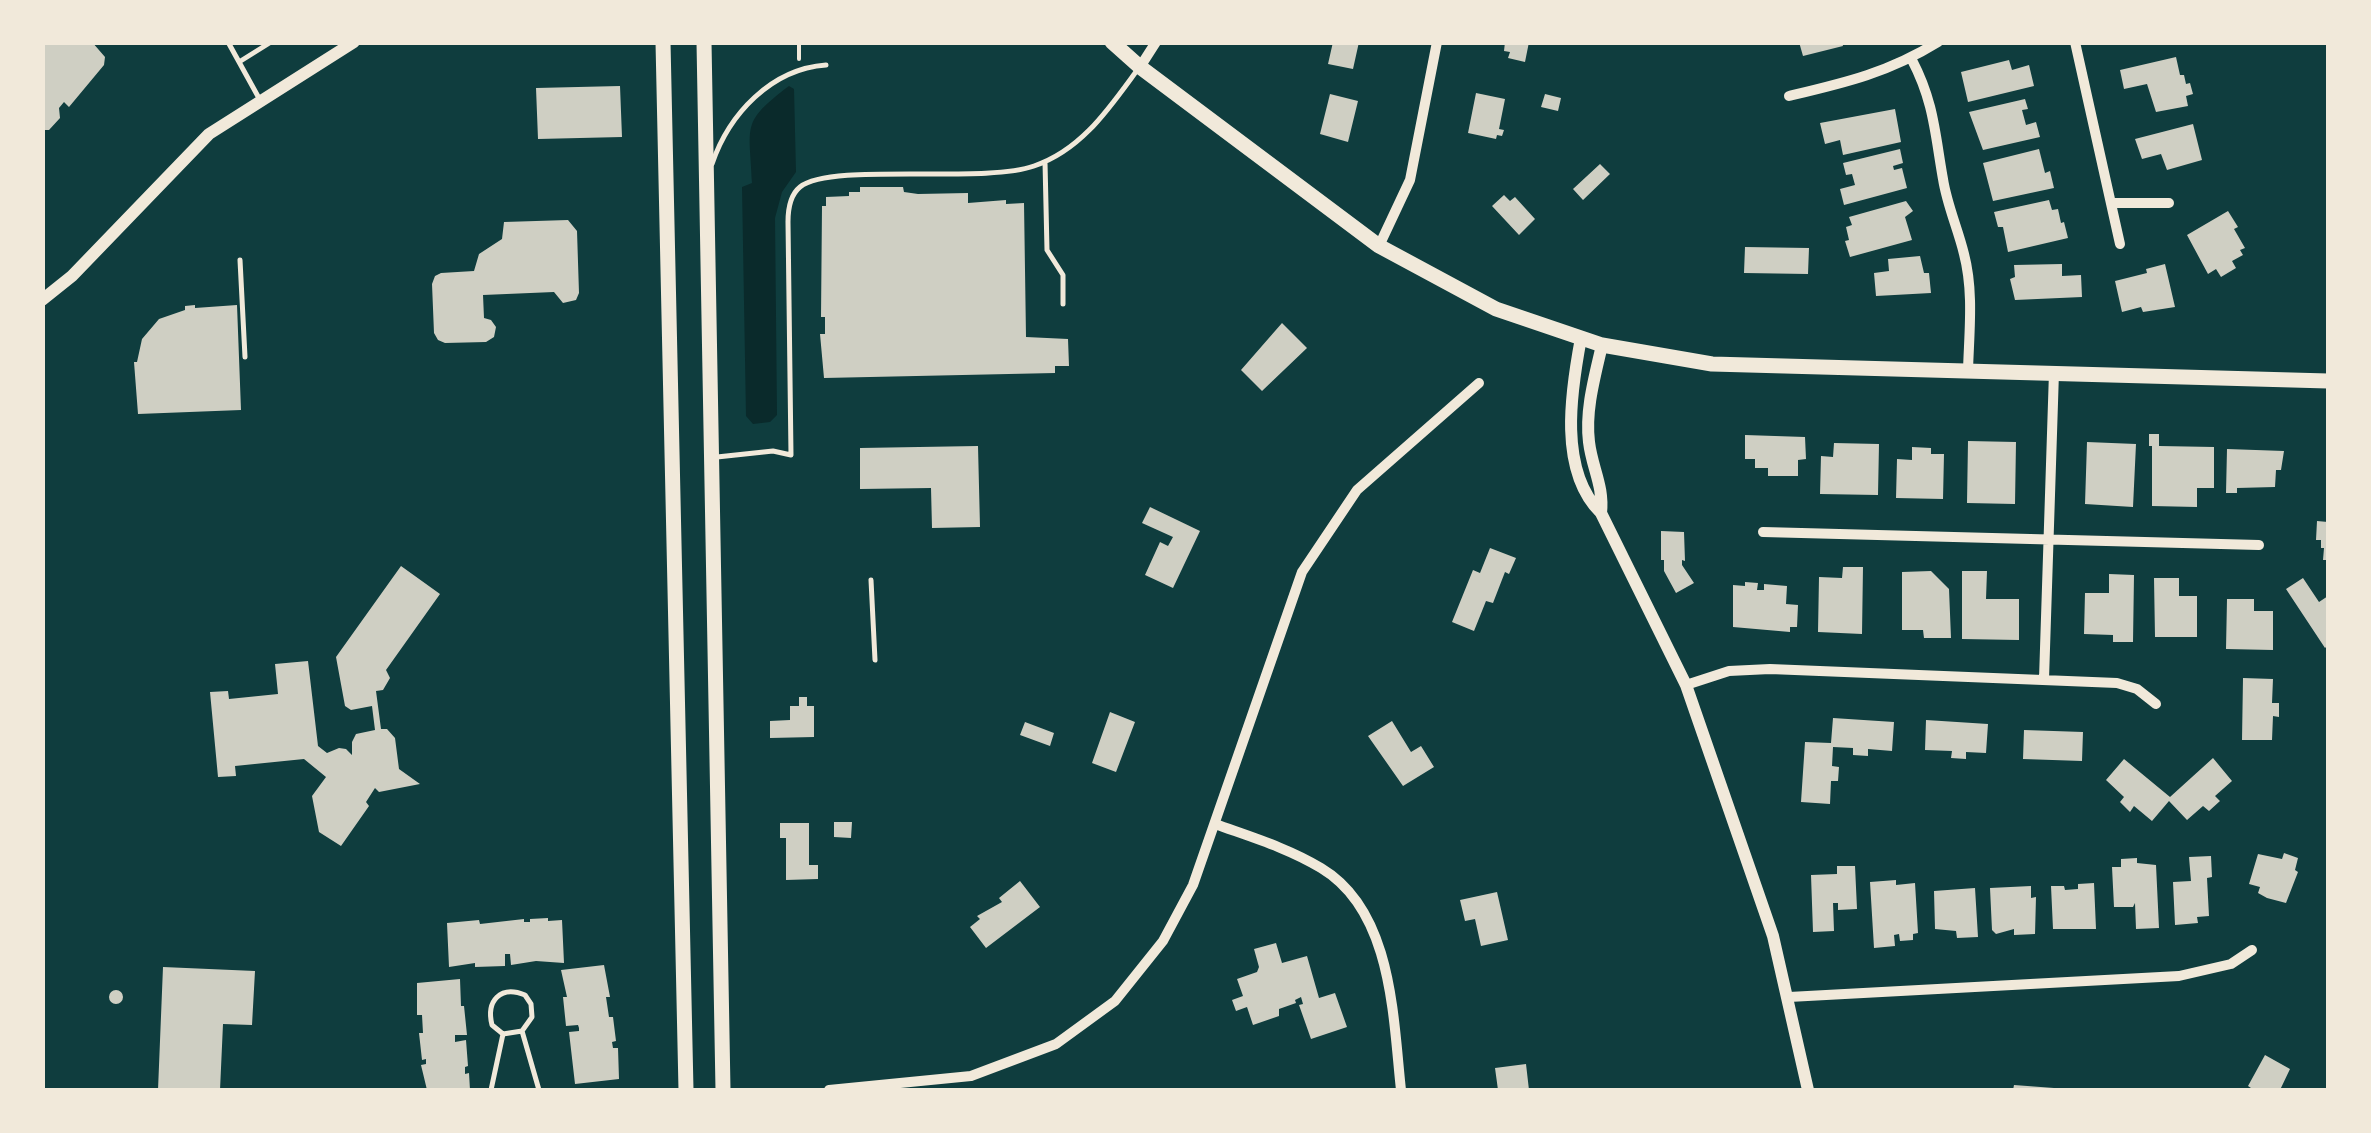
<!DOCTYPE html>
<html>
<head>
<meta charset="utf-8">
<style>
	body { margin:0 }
	#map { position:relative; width:2371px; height:1133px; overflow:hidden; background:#0f3d3e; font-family:"Noto Sans",sans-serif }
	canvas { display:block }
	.frame { position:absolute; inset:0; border:45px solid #f1e9da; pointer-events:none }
</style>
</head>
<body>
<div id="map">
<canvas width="2371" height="1133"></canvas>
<div class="frame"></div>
</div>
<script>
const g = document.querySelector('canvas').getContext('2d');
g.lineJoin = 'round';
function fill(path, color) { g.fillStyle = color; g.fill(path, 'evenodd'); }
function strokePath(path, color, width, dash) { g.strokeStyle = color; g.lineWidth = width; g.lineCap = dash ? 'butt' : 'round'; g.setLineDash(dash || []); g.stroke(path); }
fill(new Path2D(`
	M789 86 794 89 796 172 782 192 775 218 777 415 770 422 753 424 746 416 742 187 752 183C750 125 740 123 789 86Z`), '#0a2a2b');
fill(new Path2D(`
	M42 42H92L105 57 104 65 69 107 64 102 59 108 60 118 49 130H42Z
	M1333 42H1359L1353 69 1328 64Z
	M1505 42H1529L1525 62 1508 58 1510 52 1504 51Z
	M1799 42H1842L1843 46 1803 56Z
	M2176 57 2180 75H2184L2186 84 2190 83 2193 94 2186 96 2188 106 2156 112 2147 84 2124 89 2120 70Z
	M2009 60 2012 70 2029 65 2034 86 1968 102 1961 72Z
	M620 86 622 137 538 139 536 88Z
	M1476 93 1505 99 1499 129 1504 130 1502 136 1497 135 1496 139 1468 133Z
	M1330 94 1358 101 1348 142 1320 134Z
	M1545 94 1561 98 1558 111 1541 107Z
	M2025 99 2028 109 2022 110 2026 125 2036 122 2040 137 1983 150 1969 112Z
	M1895 109 1901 142 1843 155 1840 140 1825 144 1820 123Z
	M2193 124 2202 160 2167 170 2161 154 2142 159 2135 139Z
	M1900 149 1903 163 1893 166 1894 170 1902 168 1907 188 1844 205 1840 189 1855 185 1852 174 1846 175 1843 163Z
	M2039 149 2045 173 2050 171 2054 188 1993 201 1983 163Z
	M1600 164 1610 174 1583 200 1573 189Z
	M860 187H903L904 192 918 194 968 193V203L1006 200V204L1024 203 1026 337 1068 339 1069 366H1055V373L824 378 820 334H825V317H821L822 206H826V197L849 196V192H860Z
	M1504 195 1510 201 1515 197 1535 219 1519 235 1492 206Z
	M2049 200 2052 210 2058 209 2061 223 2064 222 2068 238 2008 252 2003 227H1998L1994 212Z
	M1906 201 1913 211 1905 217 1912 240 1850 257 1845 241 1849 240 1846 227 1852 225 1849 217Z
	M2228 211 2238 227 2234 229 2245 248 2240 250 2243 255 2232 261 2236 268 2221 277 2216 269 2208 274 2187 235Z
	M568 220 577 231 579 293 576 300 563 303 554 292 483 295 484 318 491 320 496 327 494 337 486 342 445 343 438 340 434 333 432 284 435 276 441 273 474 271 479 254 502 239 504 222Z
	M1745 247 1809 248 1808 274 1744 273Z
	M1920 256 1924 273H1929L1931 293 1876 296 1874 273 1889 271 1888 259Z
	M2062 264V276L2081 275 2082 297 2015 300 2010 279 2015 277 2014 265Z
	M2165 264 2175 307 2143 312 2141 307 2122 312 2115 281 2147 273 2146 269Z
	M195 305V308L237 305 241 410 138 414 134 362H137L142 339 159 319 185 310V306Z
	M1282 323 1307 348 1262 391 1241 370Z
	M2149 434H2159V446L2214 447V488H2197V507L2152 506V446H2149Z
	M1745 435 1805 437 1806 459 1798 460V476H1768V468H1755V459H1745Z
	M1968 441 2016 442 2015 504 1967 503Z
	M2087 442 2136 444 2133 507 2085 504Z
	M1834 443 1879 444 1878 495 1820 494 1821 456 1833 457Z
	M978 446 980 527 932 528 931 488 860 489V448Z
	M1912 447 1931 448V454H1944L1943 499 1896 498 1897 459 1912 460Z
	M2227 449 2284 451 2281 470H2276L2275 487 2237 488V493H2226Z
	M1150 507 1200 531 1173 588 1145 575 1160 542 1168 546 1173 537 1142 523Z
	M2317 521 2328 522V560H2323L2324 548H2321V540H2316Z
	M1661 531 1684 532 1685 561 1682 560V565L1694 583 1676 593 1664 571V560H1661Z
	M1490 548 1516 558 1509 574 1505 572 1493 603 1486 601 1474 631 1452 622 1473 570 1480 573Z
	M401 566 440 594 386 670 390 678 383 690 376 691 381 729H387L395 738 399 769 420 784 379 792 375 788 366 802 369 806 341 846 319 832 312 796 326 777 304 759 235 766 236 776 218 777 210 692 228 691 229 699 278 694 275 664 308 661 318 746 327 753 339 748 346 749 352 755V742L356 734 375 730 372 706 351 710 345 706 336 657Z
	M1843 567H1863L1862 634 1818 632 1819 577 1842 578Z
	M1931 571 1949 589 1951 638H1924L1923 630H1902V572Z
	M1962 571H1987L1986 599H2019V640L1962 639Z
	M2109 574 2134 575 2133 642H2113V635L2084 634 2085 593H2109Z
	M2154 578H2179V596H2197V637H2155Z
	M2303 578 2319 602 2328 596V645L2325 648 2286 589Z
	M1745 582 1758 583 1757 590H1764V584L1787 586 1786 604 1798 605 1797 627H1790V632L1733 627V585L1745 586Z
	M2227 599H2254V611H2273V650L2226 649Z
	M2243 678 2273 679 2272 703H2279V717L2273 716 2272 740H2242Z
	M799 697H807V706H814V737L770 738V721L790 720V706H799Z
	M1110 712 1135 722 1116 772 1092 763Z
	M1833 718 1894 722 1892 751 1868 749V756L1853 755V748L1833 747 1832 766 1839 767 1838 781H1831L1830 804 1801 802 1805 742 1831 743Z
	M1926 720 1988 724 1986 753 1966 752V759L1951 758 1952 751 1925 750Z
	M1392 721 1411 752 1421 746 1434 767 1403 786 1368 736Z
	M1025 722 1054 733 1050 746 1020 735Z
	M2024 730 2083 732 2082 761 2023 759Z
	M2213 758 2232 781 2215 796 2220 801 2209 811 2203 806 2187 820 2169 801 2152 821 2134 806 2130 812 2120 802 2124 797 2106 780 2124 759 2170 797Z
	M834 822H852L851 838 834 837Z
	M780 823H809V865H818V879L786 880V838H780Z
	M2284 853 2298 858 2295 870 2298 872 2286 903 2267 898 2258 893 2260 887 2249 884 2258 854 2282 859Z
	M2211 856 2212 877 2207 878 2209 916 2197 917 2198 923 2175 925 2173 882 2191 881 2189 857Z
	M2137 858V863L2156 865 2159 928 2136 929 2135 903 2133 907H2114L2112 867H2121V859Z
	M1837 866H1855L1857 909 1838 910V903H1833L1834 931 1813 932 1811 875 1837 874Z
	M1896 880V885L1915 883 1918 933 1913 934V940L1900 941 1899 934 1894 935 1895 946 1874 948 1870 882Z
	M1020 881 1040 907 986 948 970 927 980 919 977 916 1002 902 999 898Z
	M2094 883 2096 929H2053L2051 886H2064L2065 890 2078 889V884Z
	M2031 886V898L2036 897 2035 934 2014 935V929L1996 934 1992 930 1990 888Z
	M1975 888 1978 937 1957 938 1956 931 1935 929 1934 891Z
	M1497 892 1508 940 1481 946 1475 919 1465 921 1460 900Z
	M548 918V921L562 920 564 963 536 961 511 965 510 954H505V966L475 967V963L449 967 447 923 479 920 480 924 524 919V922H530V919Z
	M1276 943 1282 963 1307 956 1319 998 1335 993 1347 1027 1311 1039 1299 1005 1303 1004 1301 997 1295 1000 1296 1003 1279 1009V1016L1253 1025 1247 1007 1236 1011 1232 1000 1243 996 1237 979 1257 972 1259 967 1254 949Z
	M604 965 610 997H606L609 1017H613L616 1041 612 1042 613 1048H618L619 1079 575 1084 569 1032 579 1031V1028L578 1025 566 1026 563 997H567L561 970Z
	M163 967 255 971 252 1025 223 1024 220 1090H158Z
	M460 979 461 1006H464L467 1035H455V1042L466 1040 468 1066 465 1067V1074L469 1073 470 1090H427L421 1065 426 1064V1059L422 1060 419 1033H423L422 1015H417V983Z
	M109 997a7 7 0 1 1 14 0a7 7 0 1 1-14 0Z
	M2265 1055 2290 1069 2280 1090H2254L2248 1086Z
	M1526 1064 1529 1090H1498L1495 1068Z
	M2014 1085 2054 1088V1090H2013Z`), '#cfcfc3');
strokePath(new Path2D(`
	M799 42V59`), '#f1e9da', 4);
strokePath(new Path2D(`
	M228 42 260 100
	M239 62 271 42
	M1045 162 1047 250 1063 275V304
	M712 164C729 114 771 69 826 65
	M240 260 245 357
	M717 457 773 451 791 455 788 222C788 209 790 195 800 187 831 162 984 184 1034 166 1082 150 1110 107 1138 69
	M871 580 875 660
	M503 1034 522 1031
	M491 1090 503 1034 492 1025C486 1001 500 985 525 995L531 1004 532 1017 522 1031 539 1090`), '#f1e9da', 5);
strokePath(new Path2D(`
	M2075 42 2120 244
	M1912 60C1934 102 1935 134 1943 179 1947 205 1958 229 1964 254 1974 292 1969 333 1968 371
	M1140 67 1156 42
	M1789 96C1844 83 1888 73 1938 42
	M2111 203H2169
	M1379 246 1410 180 1437 42
	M1763 532 2259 545
	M2044 679 2054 372
	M1686 685 1729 671 1770 669 2117 683 2137 689 2156 704
	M1215 824C1251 837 1288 848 1321 868 1393 911 1393 1018 1401 1090
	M1789 997 2179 976 2231 964 2252 950
	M829 1090 971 1076 1056 1044 1115 1001 1163 941 1193 885 1302 572 1357 490 1479 383`), '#f1e9da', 10);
strokePath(new Path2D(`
	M42 300 72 276 209 134 354 42
	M1581 338C1571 391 1558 471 1601 513L1686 685 1773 936 1808 1090
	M1601 513C1604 486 1592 468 1589 442 1585 410 1595 376 1602 345`), '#f1e9da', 12);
strokePath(new Path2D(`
	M663 42 686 1090
	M704 42 723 1090
	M1112 42 1140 67 1379 246 1496 309 1602 345 1712 364 2328 381`), '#f1e9da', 15);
</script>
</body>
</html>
